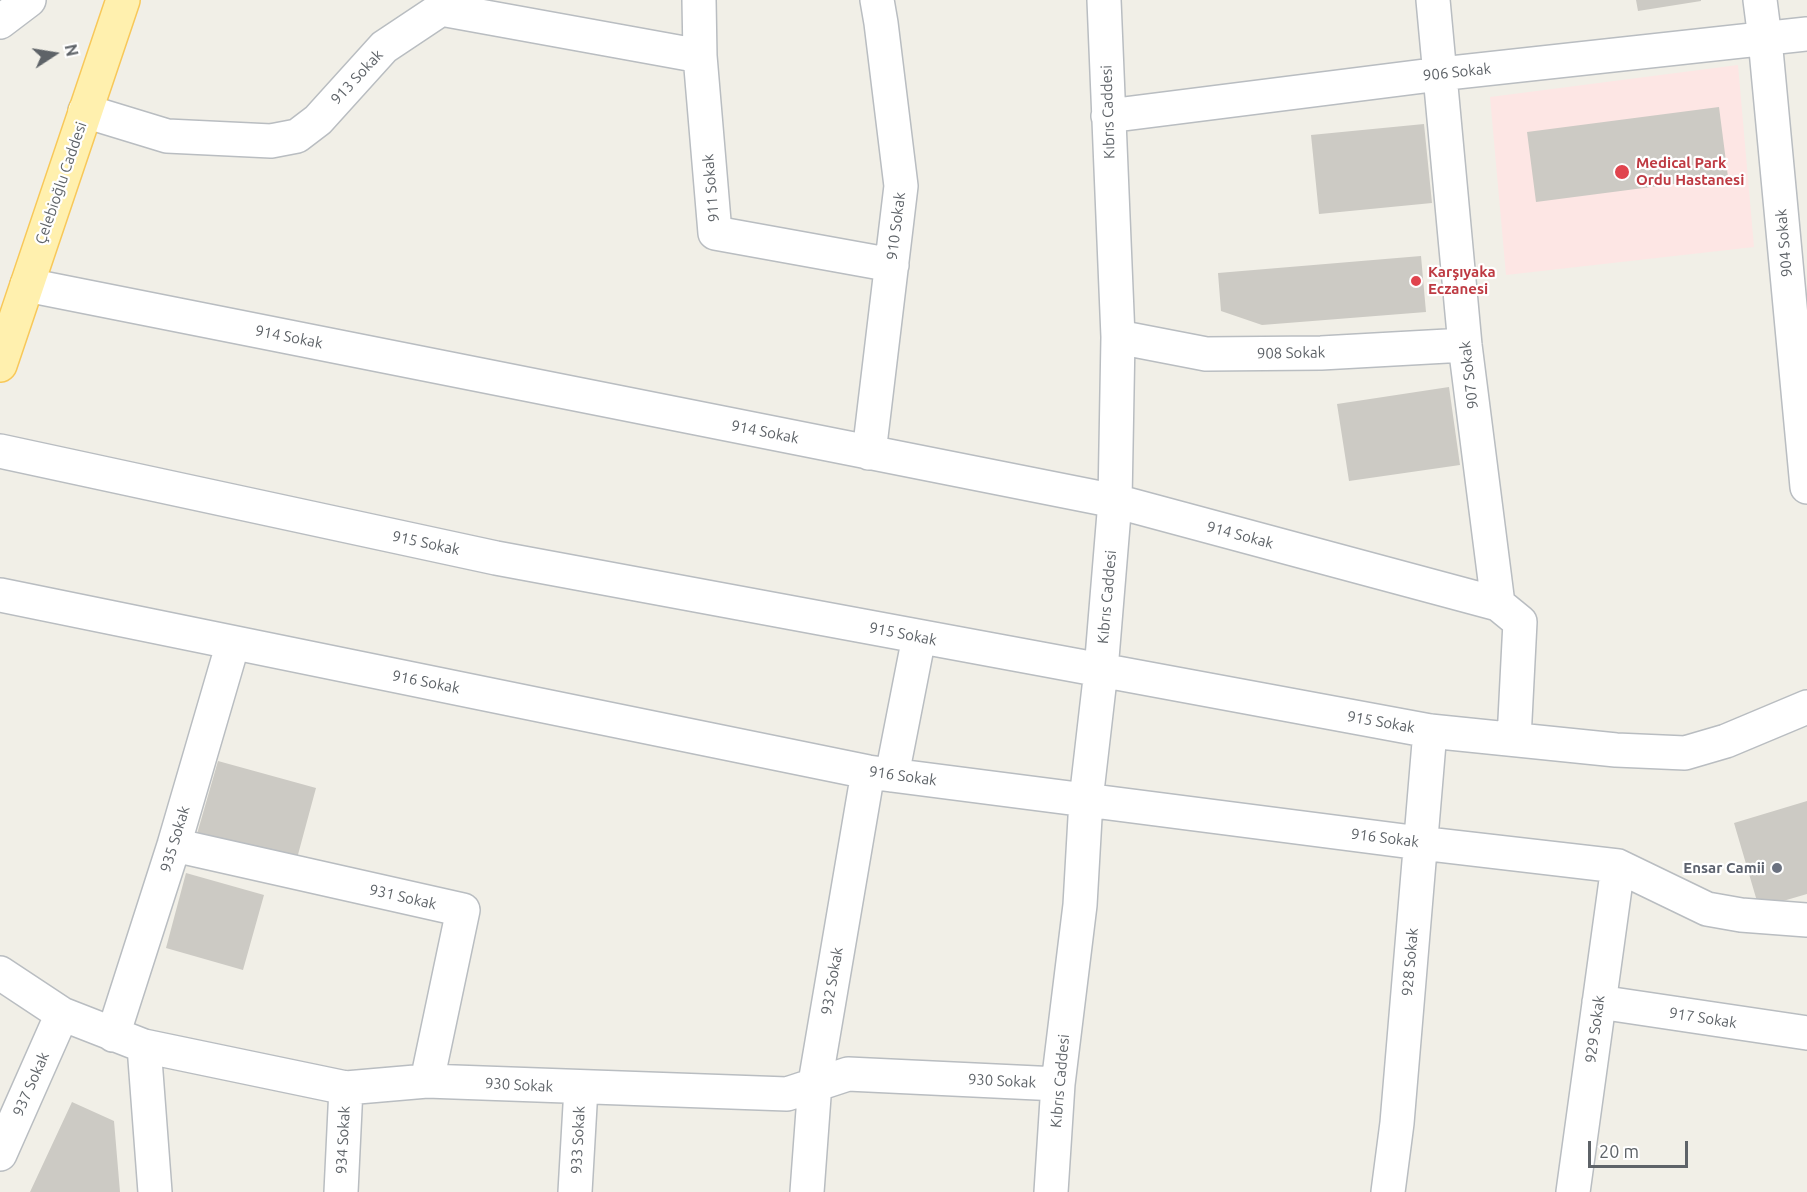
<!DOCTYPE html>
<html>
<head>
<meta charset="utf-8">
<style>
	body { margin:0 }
	#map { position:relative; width:1807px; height:1192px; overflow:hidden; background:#f1efe7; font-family:Ubuntu,sans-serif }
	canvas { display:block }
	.north { position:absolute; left:24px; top:24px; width:60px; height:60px; -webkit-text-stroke:4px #fff; paint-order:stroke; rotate:78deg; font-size:16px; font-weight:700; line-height:24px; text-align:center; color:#5e6368 }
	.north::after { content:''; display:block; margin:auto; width:21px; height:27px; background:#5e6368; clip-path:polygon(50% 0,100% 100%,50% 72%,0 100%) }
	.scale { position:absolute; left:1588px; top:1141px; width:100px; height:27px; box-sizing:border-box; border:3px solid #5e6368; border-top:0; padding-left:8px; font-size:18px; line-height:21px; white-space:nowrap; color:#5e6368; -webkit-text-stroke:4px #fff; paint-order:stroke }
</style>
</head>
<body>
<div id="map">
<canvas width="1807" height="1192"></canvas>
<div class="north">N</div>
<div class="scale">20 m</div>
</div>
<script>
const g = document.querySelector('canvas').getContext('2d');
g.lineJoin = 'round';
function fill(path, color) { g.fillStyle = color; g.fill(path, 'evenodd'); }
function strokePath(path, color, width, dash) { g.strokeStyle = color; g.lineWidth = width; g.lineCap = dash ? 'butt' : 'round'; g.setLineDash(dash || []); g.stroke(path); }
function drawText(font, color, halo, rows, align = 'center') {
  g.font = font + ' Ubuntu,sans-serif'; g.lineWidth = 4.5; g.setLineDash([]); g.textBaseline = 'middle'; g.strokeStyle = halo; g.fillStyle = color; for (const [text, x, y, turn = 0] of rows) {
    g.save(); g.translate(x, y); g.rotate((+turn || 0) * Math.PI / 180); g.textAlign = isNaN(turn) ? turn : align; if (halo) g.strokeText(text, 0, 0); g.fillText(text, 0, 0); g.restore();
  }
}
fill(new Path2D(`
	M1738 65 1754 247 1506 275 1490 97Z`), '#fde6e4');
fill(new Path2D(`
	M1636 0H1701V1L1638 11Z
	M1719 107 1728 177 1536 202 1527 132Z
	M1424 124 1432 203 1319 214 1311 135Z
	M1421 256 1426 312 1262 325 1221 311 1218 273Z
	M1449 387 1460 465 1349 481 1337 404Z
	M218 761 316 788 296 862 197 834Z
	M1807 801V894L1759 908 1734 823Z
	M186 873 264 895 243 970 166 948Z
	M72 1102 114 1121 120 1192H30Z`), '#cccac4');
const minor = new Path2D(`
	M699 0 700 56 715 233 892 265
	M1433 0 1465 345 1498 604 1520 622 1514 739
	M1760 0 1765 39 1807 487
	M0 22 29 0
	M85 111 167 136 271 141 297 136 318 120 384 47 441 9 700 56
	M1108 116 1440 74 1807 34
	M27 285 1115 501 1498 604
	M1118 337 1206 354 1321 353 1465 345
	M0 451 496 558 1430 731 1616 750 1685 753 1726 741 1807 707
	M869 453 901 186 881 23 877 0
	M0 595 868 772 1420 843 1618 866 1707 909 1741 915 1807 920
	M892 775 919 637
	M174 845 463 910 427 1081
	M0 973 62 1014 144 1046 346 1088 427 1081 787 1094 848 1074 1058 1084
	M1599 1002 1807 1033
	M113 1035 174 845 233 643
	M144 1046 155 1192
	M0 1154 62 1014
	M341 1192 346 1088
	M575 1192 581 1088
	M807 1192 815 1083 868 772
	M1051 1192 1058 1084 1080 905 1086 800 1101 670 1115 501 1118 337 1104 0
	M1388 1192 1397 1123 1430 731
	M1573 1192 1618 866`);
const major = new Path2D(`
	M0 365 123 0`);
strokePath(minor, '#b9bdc1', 36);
strokePath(major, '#f8c859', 36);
strokePath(minor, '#fff', 33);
strokePath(major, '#fff0ae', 33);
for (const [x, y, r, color] of [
	[1622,172,8,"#e0444e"],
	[1416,281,6,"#e0444e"],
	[1777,868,6,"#6b7280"]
]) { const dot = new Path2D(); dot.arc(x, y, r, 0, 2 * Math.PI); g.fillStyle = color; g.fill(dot); strokePath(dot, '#fff', 2); }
drawText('15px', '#5e6368', '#fff', [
	["906 Sokak",1457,72,-6],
	["913 Sokak",357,77,-47],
	["Kıbrıs Caddesi",1108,112,-92],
	["Çelebioğlu Caddesi",61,183,-71],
	["911 Sokak",711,188,-95],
	["910 Sokak",896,226,-83],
	["904 Sokak",1784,243,-95],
	["914 Sokak",289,337,11],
	["908 Sokak",1291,353,-1],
	["907 Sokak",1469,375,-97],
	["914 Sokak",765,432,11],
	["914 Sokak",1240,535,15],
	["915 Sokak",426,543,12],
	["Kıbrıs Caddesi",1107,597,-85],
	["915 Sokak",903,634,11],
	["916 Sokak",426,682,11],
	["915 Sokak",1381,722,10],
	["916 Sokak",903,776,8],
	["916 Sokak",1385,838,7],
	["935 Sokak",175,839,-73],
	["931 Sokak",403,897,13],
	["928 Sokak",1410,962,-85],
	["932 Sokak",832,981,-80],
	["917 Sokak",1703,1018,9],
	["929 Sokak",1595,1029,-82],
	["930 Sokak",1002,1081,3],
	["Kıbrıs Caddesi",1060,1081,-85],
	["937 Sokak",31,1084,-66],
	["930 Sokak",519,1085,3],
	["934 Sokak",343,1140,-87],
	["933 Sokak",578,1140,-87]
]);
drawText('bold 15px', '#be3a42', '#fff', [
	["Medical Park",1636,163],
	["Ordu Hastanesi",1636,180],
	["Karşıyaka",1428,272],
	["Eczanesi",1428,289]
], 'left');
drawText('bold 15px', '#5b616d', '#fff', [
	["Ensar Camii",1765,868]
], 'right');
</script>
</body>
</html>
